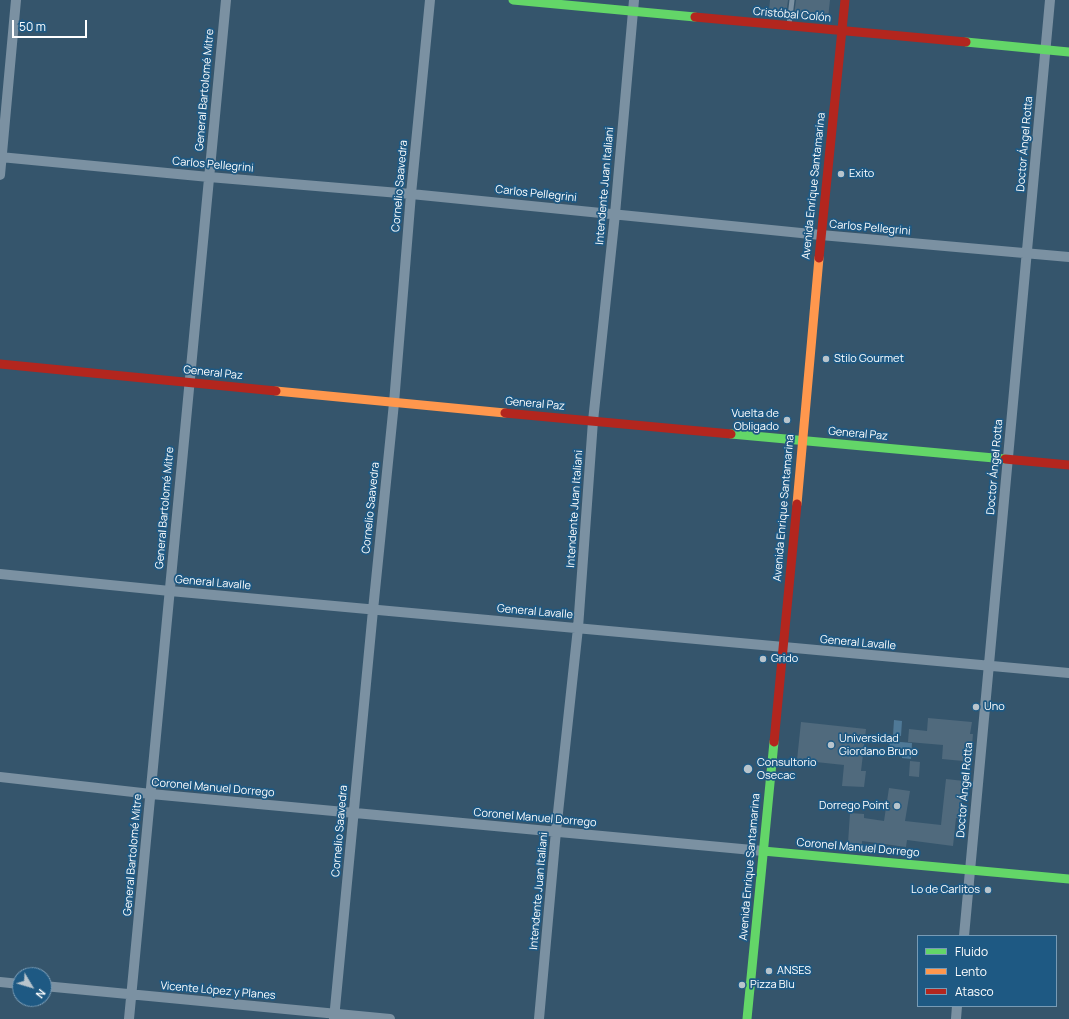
<!DOCTYPE html>
<html>
<head>
<meta charset="utf-8">
<style>
	body { margin:0 }
	#map { position:relative; width:1069px; height:1019px; overflow:hidden; background:#35556c; font-family:Manrope,sans-serif }
	canvas { display:block }
	.legend { position:absolute; left:917px; top:935px; width:140px; height:72px; box-sizing:border-box; background:#1e5983; border:1px solid #789bb5; margin:0; padding:5px 7px; list-style:none; font-size:12px; color:#fff }
	.legend li { display:flex; align-items:center; gap:8px; height:20px }
	.legend b { width:20px; border:1px solid #789bb5 }
	.north { position:absolute; left:12px; top:967px; width:40px; height:40px; box-sizing:border-box; background:#1e5983; border:1px solid #789bb5; border-radius:50%; rotate:128deg; font-size:11px; font-weight:700; line-height:16px; text-align:center; color:#fff }
	.north::after { content:''; display:block; margin:auto; width:14px; height:18px; background:#b8c4cc; clip-path:polygon(50% 0,100% 100%,50% 72%,0 100%) }
	.scale { position:absolute; left:12px; top:20px; width:75px; height:18px; box-sizing:border-box; border:2px solid #fff; border-top:0; padding-left:5px; font-size:12px; line-height:14px; white-space:nowrap; color:#fff; -webkit-text-stroke:3px #1e5983; paint-order:stroke }
</style>
</head>
<body>
<div id="map">
<canvas width="1069" height="1019"></canvas>
<ul class="legend">
<li><b style="height:5px;background:#63d668"></b>Fluido</li>
<li><b style="height:5px;background:#ff974d"></b>Lento</li>
<li><b style="height:5px;background:#b3261e"></b>Atasco</li>
</ul>
<div class="north">N</div>
<div class="scale">50 m</div>
</div>
<script>
const g = document.querySelector('canvas').getContext('2d');
g.lineJoin = 'round';
function fill(path, color) { g.fillStyle = color; g.fill(path, 'evenodd'); }
function strokePath(path, color, width, dash) { g.strokeStyle = color; g.lineWidth = width; g.lineCap = dash ? 'butt' : 'round'; g.setLineDash(dash || []); g.stroke(path); }
function drawText(font, color, halo, rows, align = 'center') {
  g.font = font + ' Manrope,sans-serif'; g.lineWidth = 3.5; g.setLineDash([]); g.textBaseline = 'middle'; g.strokeStyle = halo; g.fillStyle = color; for (const [text, x, y, turn = 0] of rows) {
    g.save(); g.translate(x, y); g.rotate((+turn || 0) * Math.PI / 180); g.textAlign = isNaN(turn) ? turn : align; if (halo) g.strokeText(text, 0, 0); g.fillText(text, 0, 0); g.restore();
  }
}
fill(new Path2D(`
	M894 720 902 721 901 736 893 735Z
	M890 741 912 743 911 759 902 758V750L889 749Z`), '#4f7997');
fill(new Path2D(`
	M770 0H788L786 14 769 12Z
	M796 0H830L828 18 794 15Z
	M928 718 972 722 970 734H973L972 746 965 745 963 761 942 759 943 745 908 742 909 729 927 731Z
	M801 722 866 729 861 771H866L864 787 842 786 844 765 797 760Z
	M910 761 920 762 919 777 909 776Z
	M946 779 964 781 960 819 956 818 953 846 907 840 906 847 862 841V844L848 843 850 813 864 814V818L884 821 889 788 910 791 905 821 941 825Z`), '#506a7d');
strokePath(new Path2D(`
	M789 25 792 0`), '#7b91a2', 5);
strokePath(new Path2D(`
	M0 157 209 177 411 194 821 235 1069 257
	M0 175 16 0
	M0 574 170 591 1069 673
	M0 777 151 794 763 851
	M964 936 1050 0
	M0 982 20 984
	M44 986 390 1019
	M129 1019 226 0
	M334 1019 373 610 394 403 411 194 430 0
	M539 1019 556 831 578 628 593 421 615 214 634 0
	M956 1019 957 1006`), '#7b91a2', 10);
strokePath(new Path2D(`
	M513 0 695 17
	M966 42 1069 52
	M731 434 1005 459
	M763 851 1069 879
	M747 1019 774 742`), '#63d668', 9);
strokePath(new Path2D(`
	M276 391 505 413
	M797 504 819 258`), '#ff974d', 9);
strokePath(new Path2D(`
	M695 17 966 42
	M819 258 845 0
	M0 364 276 391
	M505 413 731 434
	M1005 459 1069 465
	M774 742 797 504`), '#b3261e', 9);
for (const [x, y, r, color] of [
	[841,174,4,"#b8c4cc"],
	[826,359,4,"#b8c4cc"],
	[787,420,4,"#b8c4cc"],
	[763,659,4,"#b8c4cc"],
	[976,707,4,"#b8c4cc"],
	[831,745,4,"#b8c4cc"],
	[748,769,5,"#b8c4cc"],
	[897,806,4,"#b8c4cc"],
	[988,890,4,"#b8c4cc"],
	[769,971,4,"#b8c4cc"],
	[742,985,4,"#b8c4cc"]
]) { const dot = new Path2D(); dot.arc(x, y, r, 0, 2 * Math.PI); g.fillStyle = color; g.fill(dot); strokePath(dot, '#1e5983', 1.5); }
drawText('11px', '#fff', '#1e5983', [
	["Cristóbal Colón",792,15,5],
	["General Bartolomé Mitre",205,90,-85],
	["Doctor Ángel Rotta",1025,144,-85],
	["Carlos Pellegrini",213,165,5],
	["Cornelio Saavedra",400,186,-85],
	["Intendente Juan Italiani",605,186,-85],
	["Avenida Enrique Santamarina",814,186,-84],
	["Carlos Pellegrini",536,194,6],
	["Carlos Pellegrini",870,228,5],
	["General Paz",213,373,6],
	["General Paz",535,404,5],
	["General Paz",858,434,5],
	["Doctor Ángel Rotta",995,467,-85],
	["General Bartolomé Mitre",165,508,-85],
	["Cornelio Saavedra",371,508,-84],
	["Avenida Enrique Santamarina",784,508,-85],
	["Intendente Juan Italiani",575,509,-86],
	["General Lavalle",213,583,5],
	["General Lavalle",535,612,5],
	["General Lavalle",858,643,5],
	["Coronel Manuel Dorrego",213,788,5],
	["Doctor Ángel Rotta",965,790,-85],
	["Coronel Manuel Dorrego",535,818,5],
	["Cornelio Saavedra",340,831,-85],
	["Coronel Manuel Dorrego",858,848,5],
	["General Bartolomé Mitre",133,855,-85],
	["Avenida Enrique Santamarina",750,867,-85],
	["Intendente Juan Italiani",539,891,-85],
	["Vicente López y Planes",218,991,5]
]);
drawText('11px', '#fff', '#1e5983', [
	["Exito",849,174],
	["Stilo Gourmet",834,359],
	["Vuelta de",779,414,"right"],
	["Obligado",779,427,"right"],
	["Grido",771,659],
	["Uno",984,707],
	["Universidad",839,739],
	["Giordano Bruno",839,752],
	["Consultorio",757,763],
	["Osecac",757,776],
	["Dorrego Point",889,806,"right"],
	["Lo de Carlitos",980,890,"right"],
	["ANSES",777,971],
	["Pizza Blu",750,985]
], 'left');
</script>
</body>
</html>
